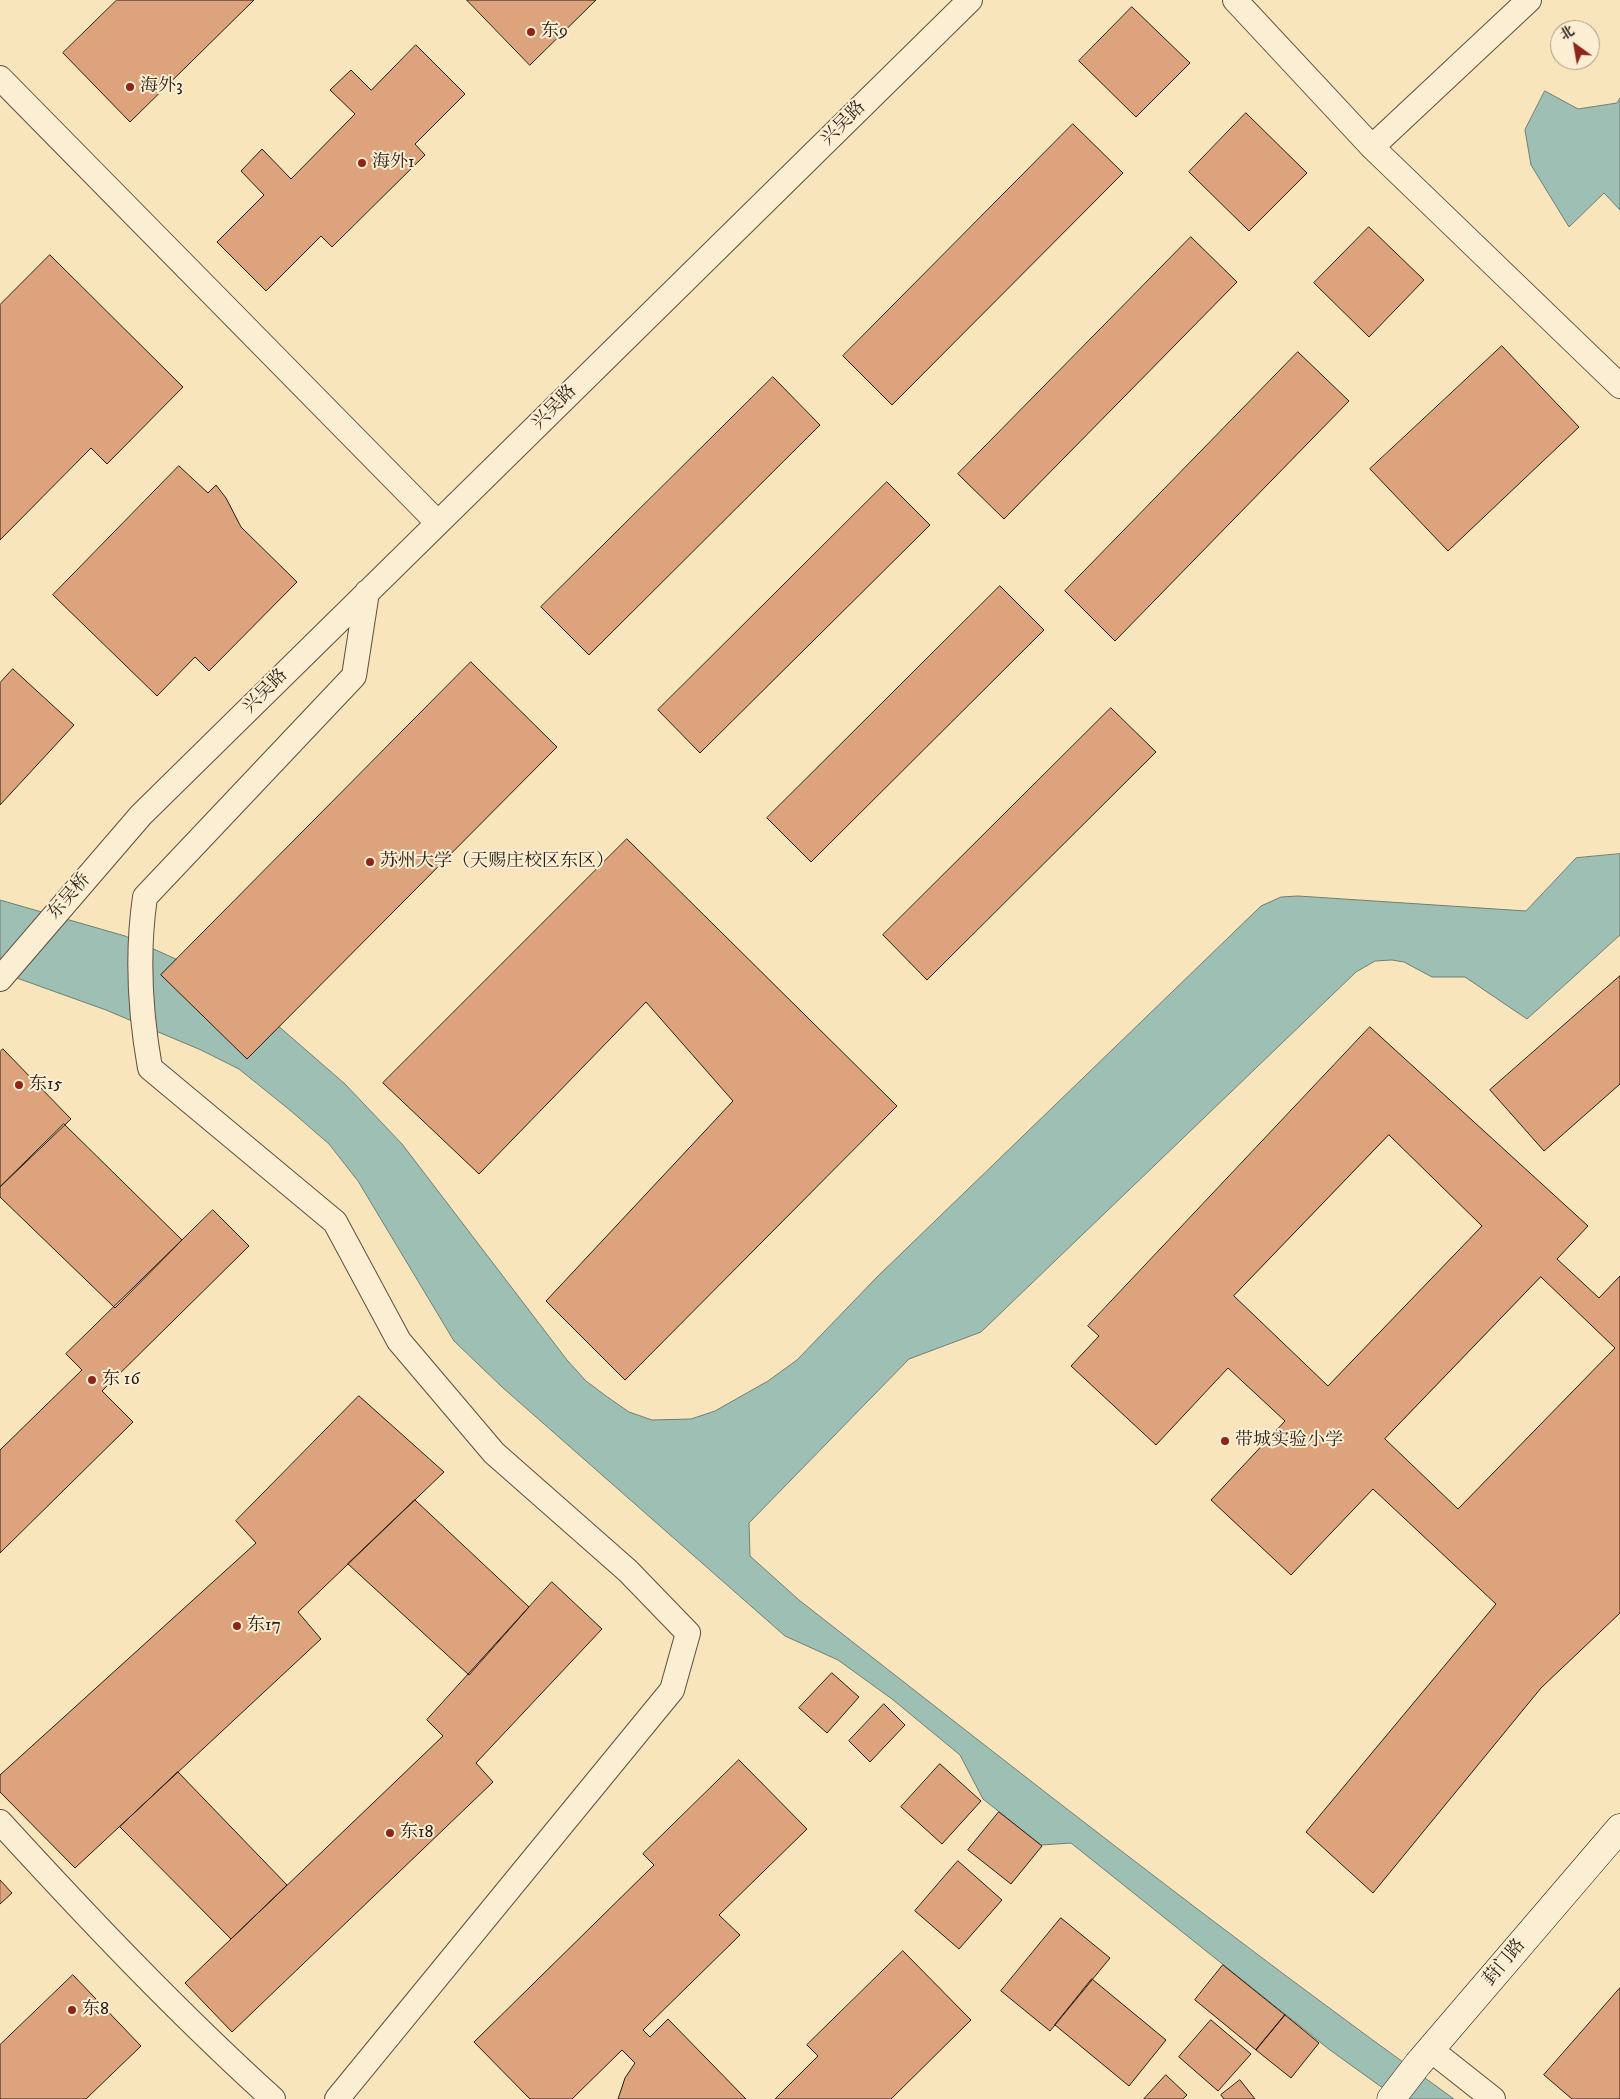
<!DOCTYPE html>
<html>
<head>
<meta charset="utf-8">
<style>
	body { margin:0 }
	#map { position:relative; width:1620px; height:2099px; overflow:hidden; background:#f9e5bb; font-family:"IM FELL DW Pica","Noto Serif SC",serif }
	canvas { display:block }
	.north { position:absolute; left:1550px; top:20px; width:50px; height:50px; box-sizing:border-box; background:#fbeed3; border:1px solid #a79b87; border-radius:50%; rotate:328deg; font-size:14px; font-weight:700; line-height:20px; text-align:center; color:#291e15 }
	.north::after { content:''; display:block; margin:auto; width:18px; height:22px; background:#8f2418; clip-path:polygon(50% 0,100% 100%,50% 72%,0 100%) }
</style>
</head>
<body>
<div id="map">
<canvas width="1620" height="2099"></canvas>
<div class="north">北</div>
</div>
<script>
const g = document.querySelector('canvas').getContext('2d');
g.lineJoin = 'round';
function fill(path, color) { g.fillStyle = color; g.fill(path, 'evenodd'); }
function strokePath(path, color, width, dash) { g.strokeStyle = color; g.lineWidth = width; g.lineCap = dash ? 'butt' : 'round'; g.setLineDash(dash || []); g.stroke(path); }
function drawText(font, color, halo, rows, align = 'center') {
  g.font = font + ' "IM FELL DW Pica","Noto Serif SC",serif'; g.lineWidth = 4; g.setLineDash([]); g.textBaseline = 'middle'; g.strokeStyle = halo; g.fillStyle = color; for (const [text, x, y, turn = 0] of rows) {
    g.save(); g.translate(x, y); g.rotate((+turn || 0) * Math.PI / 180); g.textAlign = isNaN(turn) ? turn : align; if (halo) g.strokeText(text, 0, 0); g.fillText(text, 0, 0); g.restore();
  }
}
const water = new Path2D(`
	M1545 91 1578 109 1617 103 1620 98V210L1604 193 1569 227 1531 165 1525 130Z
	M1620 854V935L1527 1019 1465 977H1432L1404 962 1392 960 1375 961 1356 972 981 1332 909 1359 749 1523 750 1556 799 1600C1015 1769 1231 1939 1454 2099H1398L1330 2050 1071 1843 1041 1845 983 1799 960 1755 892 1699 838 1660 785 1636 502 1387 454 1341 358 1181 329 1144 291 1111 239 1069 201 1050 106 1010 0 972V900L125 936 189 965 276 1024 345 1084 402 1144 567 1360 586 1381 606 1396 629 1412 652 1420 691 1419 715 1411 768 1381 797 1360 877 1277 1261 906 1281 897 1298 896 1526 911 1576 858Z`);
fill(water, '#9ebfb4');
strokePath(water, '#6f7f74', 1);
const building = new Path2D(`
	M117 0H254L130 122 63 53Z
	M467 0H596L530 65Z
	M1132 7 1190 63 1136 117 1079 61Z
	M416 45 465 94 415 144 425 155 332 247 321 236 266 291 217 242 264 195 241 171 262 149 291 179 355 114 330 90 351 70 371 90Z
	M1246 113 1307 173 1249 231 1189 172Z
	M1073 124 1123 173 892 405 843 356Z
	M1369 227 1424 280 1369 337 1314 283Z
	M1191 237 1237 282 1004 519 958 474Z
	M50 255 183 387 107 464 91 448 0 540V305Z
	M1502 346 1579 427 1448 551 1370 469Z
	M1298 352 1349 401 1115 641 1065 591Z
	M773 377 820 425 589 655 541 607Z
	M179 466 208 493 216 485 226 498 241 527 297 582 209 671 195 657 157 696 53 595Z
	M887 482 930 525 700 753 658 710Z
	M1000 586 1044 630 811 862 767 818Z
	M471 662 557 747 247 1059 161 975Z
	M13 669 74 725 0 805V683Z
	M1111 708 1156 752 927 980 883 935Z
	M627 839 897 1106 625 1380 546 1301 733 1101 646 1002 479 1174 383 1083Z
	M1620 976V1084L1544 1151 1490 1090Z
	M1370 1027 1588 1226 1557 1259 1599 1298 1620 1276V1613L1541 1688 1373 1893 1306 1832 1496 1604 1373 1489 1291 1575 1211 1500 1285 1421 1228 1368 1156 1445 1071 1366 1099 1336 1088 1326ZM1389 1135 1482 1226 1328 1386 1234 1296ZM1541 1277 1615 1348 1458 1509 1385 1439Z
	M3 1049 71 1119 0 1187V1052Z
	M64 1124 182 1240 115 1308 0 1197V1187Z
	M213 1210 249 1246 102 1391 133 1422 0 1553V1450L82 1370 66 1354Z
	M359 1396 444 1472 298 1612 321 1639 75 1868 0 1792V1775L256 1543 236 1521Z
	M415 1500 529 1607 469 1675 348 1564Z
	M552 1582 602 1629 476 1763 493 1782 232 2032 185 1983 443 1736 427 1720Z
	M832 1673 859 1697 827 1733 799 1708Z
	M884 1704 905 1725 870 1762 849 1741Z
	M739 1760 807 1829 719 1915 740 1935 643 2030 650 2037 668 2019 746 2099H618L625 2078 635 2063 622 2050 572 2099H530L474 2042 654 1865 643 1854Z
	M940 1764 981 1801 942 1844 901 1807Z
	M178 1772 287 1885 231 1939 120 1827Z
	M999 1812 1042 1846 1011 1884 968 1850Z
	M958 1861 1002 1900 959 1949 915 1911Z
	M0 1880 12 1893 0 1904Z
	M1061 1918 1110 1958 1050 2031 1001 1991Z
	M903 1951 971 2020 891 2099H775L818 2056 807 2045Z
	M1223 1965 1285 2015 1256 2050 1195 2000Z
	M73 1975 141 2046 86 2099H0V2045Z
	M1092 1979 1166 2040 1129 2086 1055 2025Z
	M1620 1988V2099H1572L1544 2075Z
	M1285 2015 1319 2043 1291 2078 1256 2050Z
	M1211 2020 1251 2054 1218 2091 1179 2057Z
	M1166 2075 1187 2095 1183 2099H1144Z
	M1240 2080 1255 2099H1224L1221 2095Z`);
fill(building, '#dca37c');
strokePath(building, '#291e15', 1);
const service = new Path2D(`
	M1235 0 1372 147 1620 386
	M0 78 438 523
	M1372 147 1529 0
	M0 979 141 815 970 0
	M0 1822C88 1918 177 2012 273 2099
	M1431 2050 1493 2099
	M337 2099 672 1690 688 1633 628 1571 494 1453 399 1341 335 1222 150 1068C140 1012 137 952 145 897L354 676 367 592`);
const secondary = new Path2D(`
	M1391 2099 1418 2064 1620 1828`);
strokePath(service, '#5d503e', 26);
strokePath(secondary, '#291e15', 29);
strokePath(service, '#fbeed3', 24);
strokePath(secondary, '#fbeed3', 28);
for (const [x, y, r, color] of [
	[531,32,5,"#8f2418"],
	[130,87,5,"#8f2418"],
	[362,163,5,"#8f2418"],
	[370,862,5,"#8f2418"],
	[19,1085,5,"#8f2418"],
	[92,1380,5,"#8f2418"],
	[1225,1441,5,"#8f2418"],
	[237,1626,5,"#8f2418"],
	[390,1833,5,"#8f2418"],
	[72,2010,5,"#8f2418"]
]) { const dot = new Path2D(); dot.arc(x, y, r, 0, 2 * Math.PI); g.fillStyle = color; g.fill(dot); strokePath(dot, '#fbeed3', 2); }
drawText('18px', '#291e15', '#fbeed3', [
	["东9",541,32],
	["海外3",140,87],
	["海外1",372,163],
	["苏州大学（天赐庄校区东区）",380,862],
	["东15",29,1085],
	["东 16",102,1380],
	["带城实验小学",1235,1441],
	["东17",247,1626],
	["东18",400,1833],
	["东8",82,2010]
], 'left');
drawText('18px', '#291e15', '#fbeed3', [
	["兴吴路",844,124,-45],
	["兴吴路",555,408,-45],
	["兴吴路",266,692,-45],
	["东吴桥",70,897,-49],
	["葑门路",1505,1963,-50]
]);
</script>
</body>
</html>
